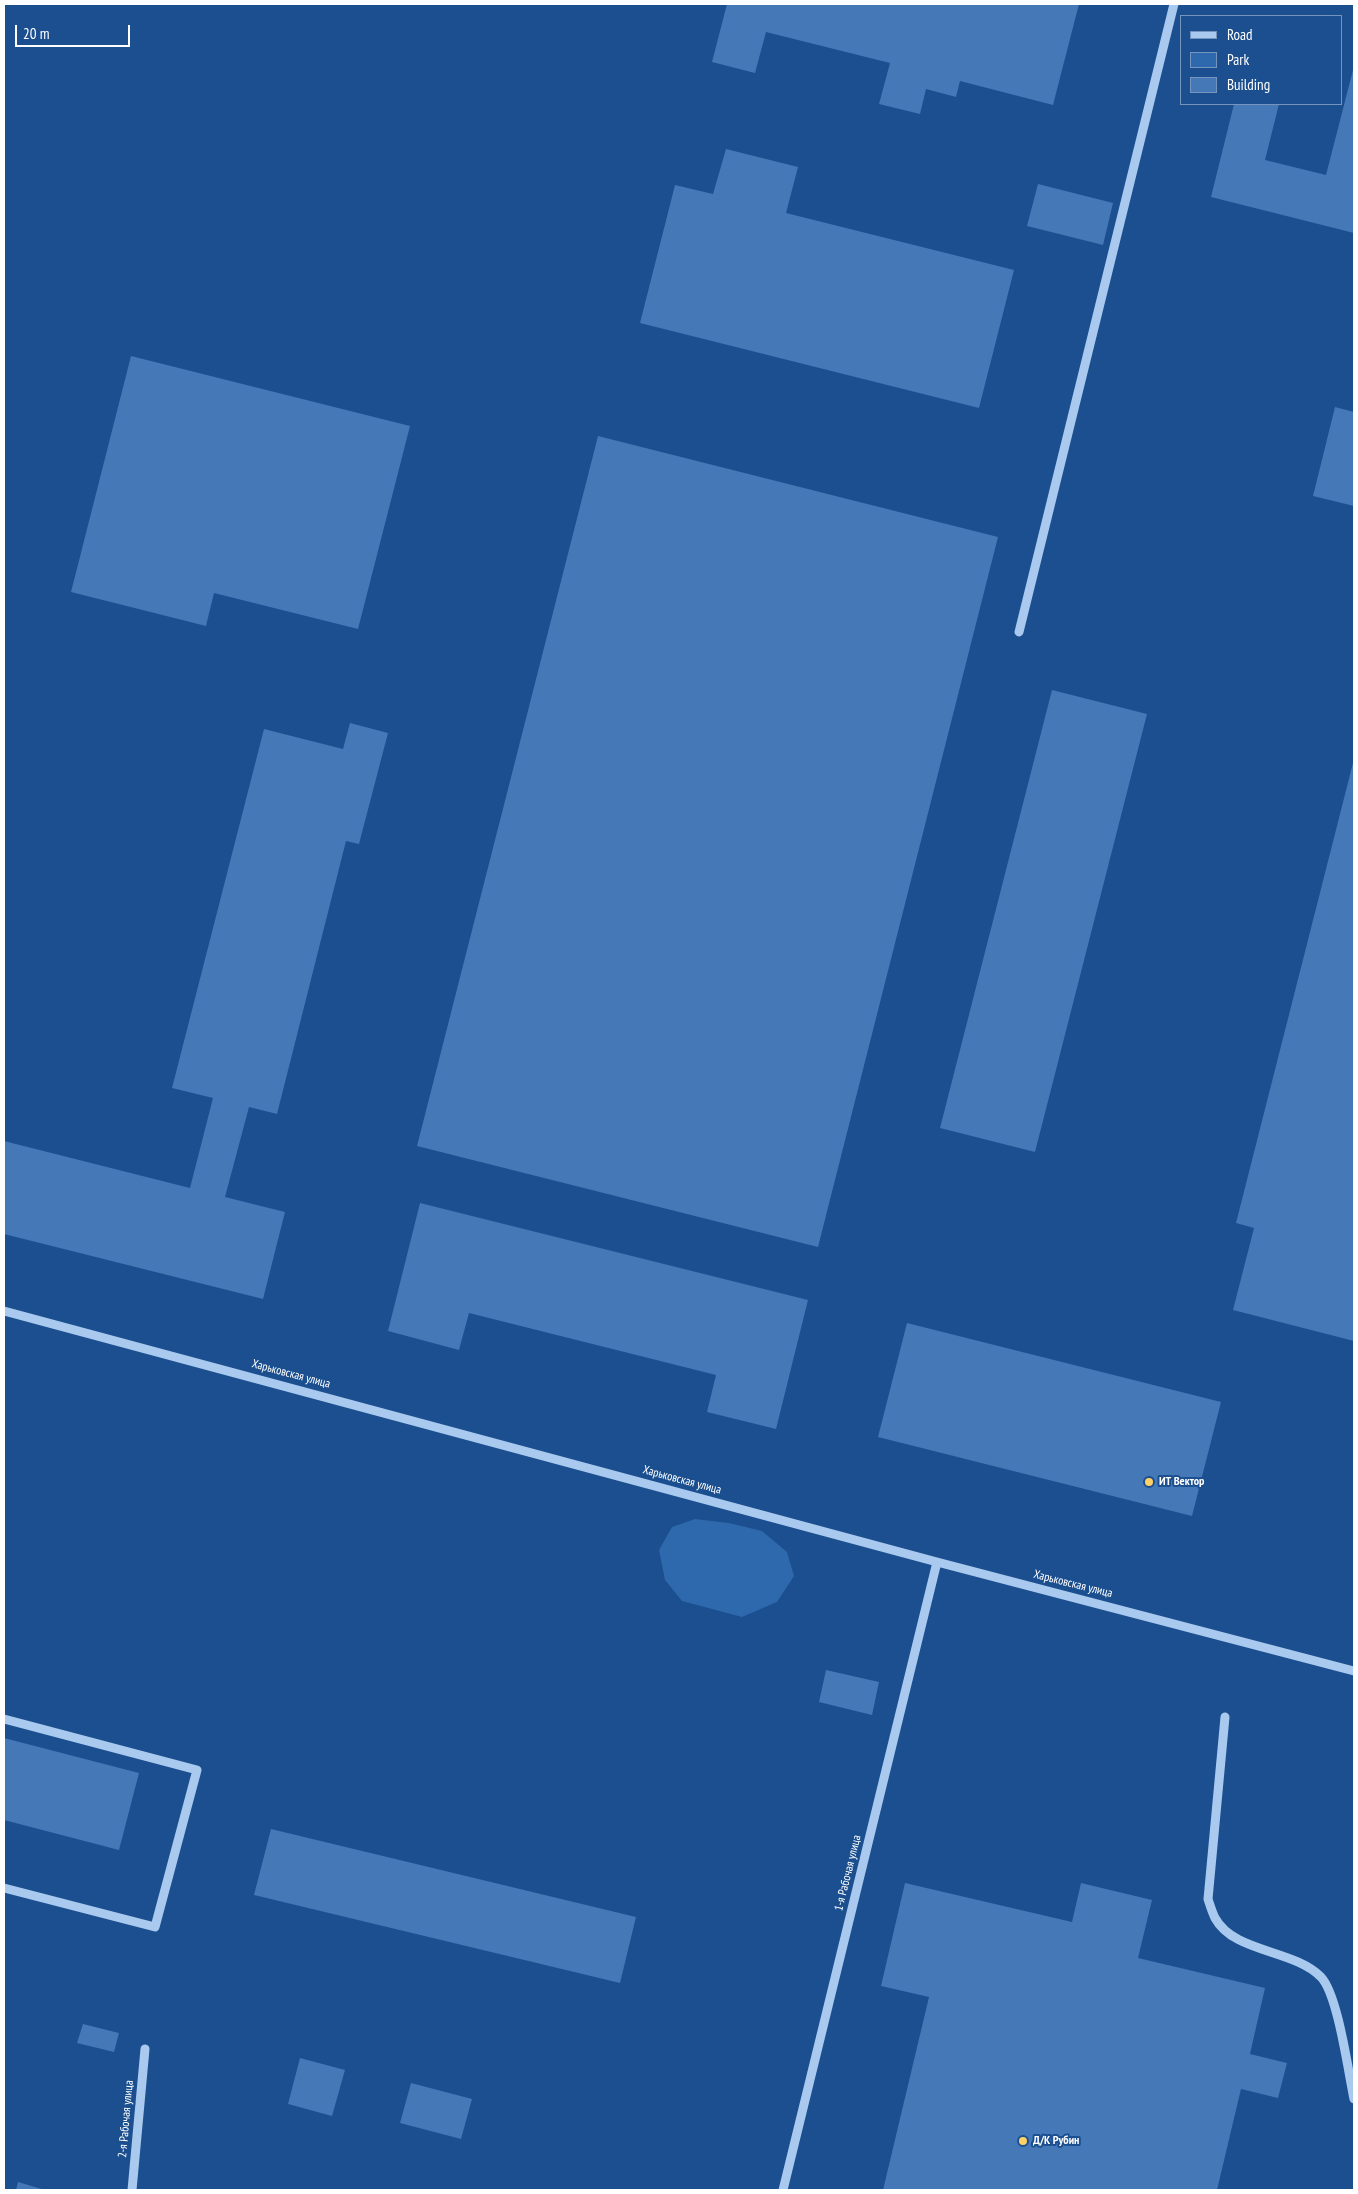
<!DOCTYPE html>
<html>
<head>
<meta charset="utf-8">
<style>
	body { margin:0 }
	#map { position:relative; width:1358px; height:2194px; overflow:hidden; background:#1b4f8f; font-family:"PT Sans Narrow",sans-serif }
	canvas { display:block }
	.frame { position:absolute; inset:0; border:5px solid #fff; pointer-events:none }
	.legend { position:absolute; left:1180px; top:15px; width:162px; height:90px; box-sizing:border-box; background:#1b4f8f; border:1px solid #7695bc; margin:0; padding:6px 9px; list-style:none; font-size:15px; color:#fff }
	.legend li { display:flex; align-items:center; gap:10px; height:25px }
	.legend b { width:25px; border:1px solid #7695bc }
	.scale { position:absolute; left:15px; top:25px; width:115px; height:22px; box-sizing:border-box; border:2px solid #fff; border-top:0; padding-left:6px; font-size:15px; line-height:18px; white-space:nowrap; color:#fff; -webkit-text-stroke:4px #1b4f8f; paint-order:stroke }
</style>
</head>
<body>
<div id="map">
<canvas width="1358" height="2194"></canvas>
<div class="frame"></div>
<ul class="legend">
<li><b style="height:6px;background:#a9c9ee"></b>Road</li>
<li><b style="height:14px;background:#2e69ad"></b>Park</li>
<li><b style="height:14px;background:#4478b7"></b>Building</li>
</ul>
<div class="scale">20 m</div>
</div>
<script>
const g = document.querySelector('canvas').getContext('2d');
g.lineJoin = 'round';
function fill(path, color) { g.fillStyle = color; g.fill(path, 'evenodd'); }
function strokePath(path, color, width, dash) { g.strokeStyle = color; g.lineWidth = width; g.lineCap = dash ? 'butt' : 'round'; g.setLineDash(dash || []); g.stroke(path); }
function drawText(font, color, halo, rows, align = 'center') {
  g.font = font + ' "PT Sans Narrow",sans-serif'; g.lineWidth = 4; g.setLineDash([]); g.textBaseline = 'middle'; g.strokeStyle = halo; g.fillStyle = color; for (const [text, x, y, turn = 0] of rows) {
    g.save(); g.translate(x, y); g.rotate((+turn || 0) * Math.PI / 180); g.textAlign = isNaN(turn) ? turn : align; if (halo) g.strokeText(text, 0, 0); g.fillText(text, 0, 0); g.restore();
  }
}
fill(new Path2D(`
	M695 1519 729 1523 762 1531 787 1552 794 1576 777 1602 742 1617 682 1601 665 1580 659 1550 672 1527Z`), '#2e69ad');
fill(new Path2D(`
	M727 4H1079L1053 105 960 81 956 97 926 89 920 114 879 104 890 63 766 32 755 73 712 62Z
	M1354 66V233L1211 197 1234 104H1279L1265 160 1326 175Z
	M726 149 798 167 786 213 1014 270 979 408 640 323 675 185 713 194Z
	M1038 184 1113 203 1103 245 1027 226Z
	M131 356 410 426 358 629 214 593 206 626 71 592Z
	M1335 407 1354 412V506L1313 496Z
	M598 436 998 537 818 1247 417 1146Z
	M1052 690 1147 714 1035 1152 940 1128Z
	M350 723 388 733 359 844 346 841 277 1114 249 1107 225 1197 285 1212 263 1299 4 1234V1141L190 1188 213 1098 172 1088 264 729 343 749Z
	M1354 759V1341L1233 1310 1254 1228 1236 1223Z
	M420 1203 808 1300 776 1429 707 1412 716 1375 469 1313 459 1350 388 1331Z
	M907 1323 1221 1402 1192 1516 878 1437Z
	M826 1670 879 1682 872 1715 819 1702Z
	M4 1738 139 1773 119 1850 4 1820Z
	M271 1829 636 1917 620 1983 254 1895Z
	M905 1883 1072 1922 1081 1883 1152 1900 1138 1958 1265 1988 1250 2054 1287 2063 1278 2098 1241 2089 1217 2190H883L929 1997 881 1986Z
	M83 2024 119 2033 114 2052 77 2043Z
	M300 2058 345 2070 332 2116 288 2104Z
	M411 2083 472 2099 461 2139 400 2123Z
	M18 2182 45 2190H16Z`), '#4478b7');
strokePath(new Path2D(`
	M1019 632 1174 4
	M4 1311 937 1562 1354 1671
	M1225 1717 1208 1899C1210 1905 1212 1912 1215 1918 1234 1953 1293 1949 1321 1977 1338 1995 1348 2071 1354 2099
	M4 1719 197 1770 155 1927 4 1888
	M132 2190 145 2049
	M783 2190 937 1562`), '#a9c9ee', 9);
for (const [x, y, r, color] of [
	[1149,1482,5,"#ffd166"],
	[1023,2141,5,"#ffd166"]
]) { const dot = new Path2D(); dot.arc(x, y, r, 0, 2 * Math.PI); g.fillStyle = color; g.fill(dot); strokePath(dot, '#1b4f8f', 2); }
drawText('12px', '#fff', '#1b4f8f', [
	["Харьковская улица",291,1374,15],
	["Харьковская улица",682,1480,15],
	["Харьковская улица",1073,1584,14],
	["1-я Рабочая улица",848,1873,-76],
	["2-я Рабочая улица",126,2119,-85]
]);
drawText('bold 12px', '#fff', '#1b4f8f', [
	["ИТ Вектор",1159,1482],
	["Д/К Рубин",1033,2141]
], 'left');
</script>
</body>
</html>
